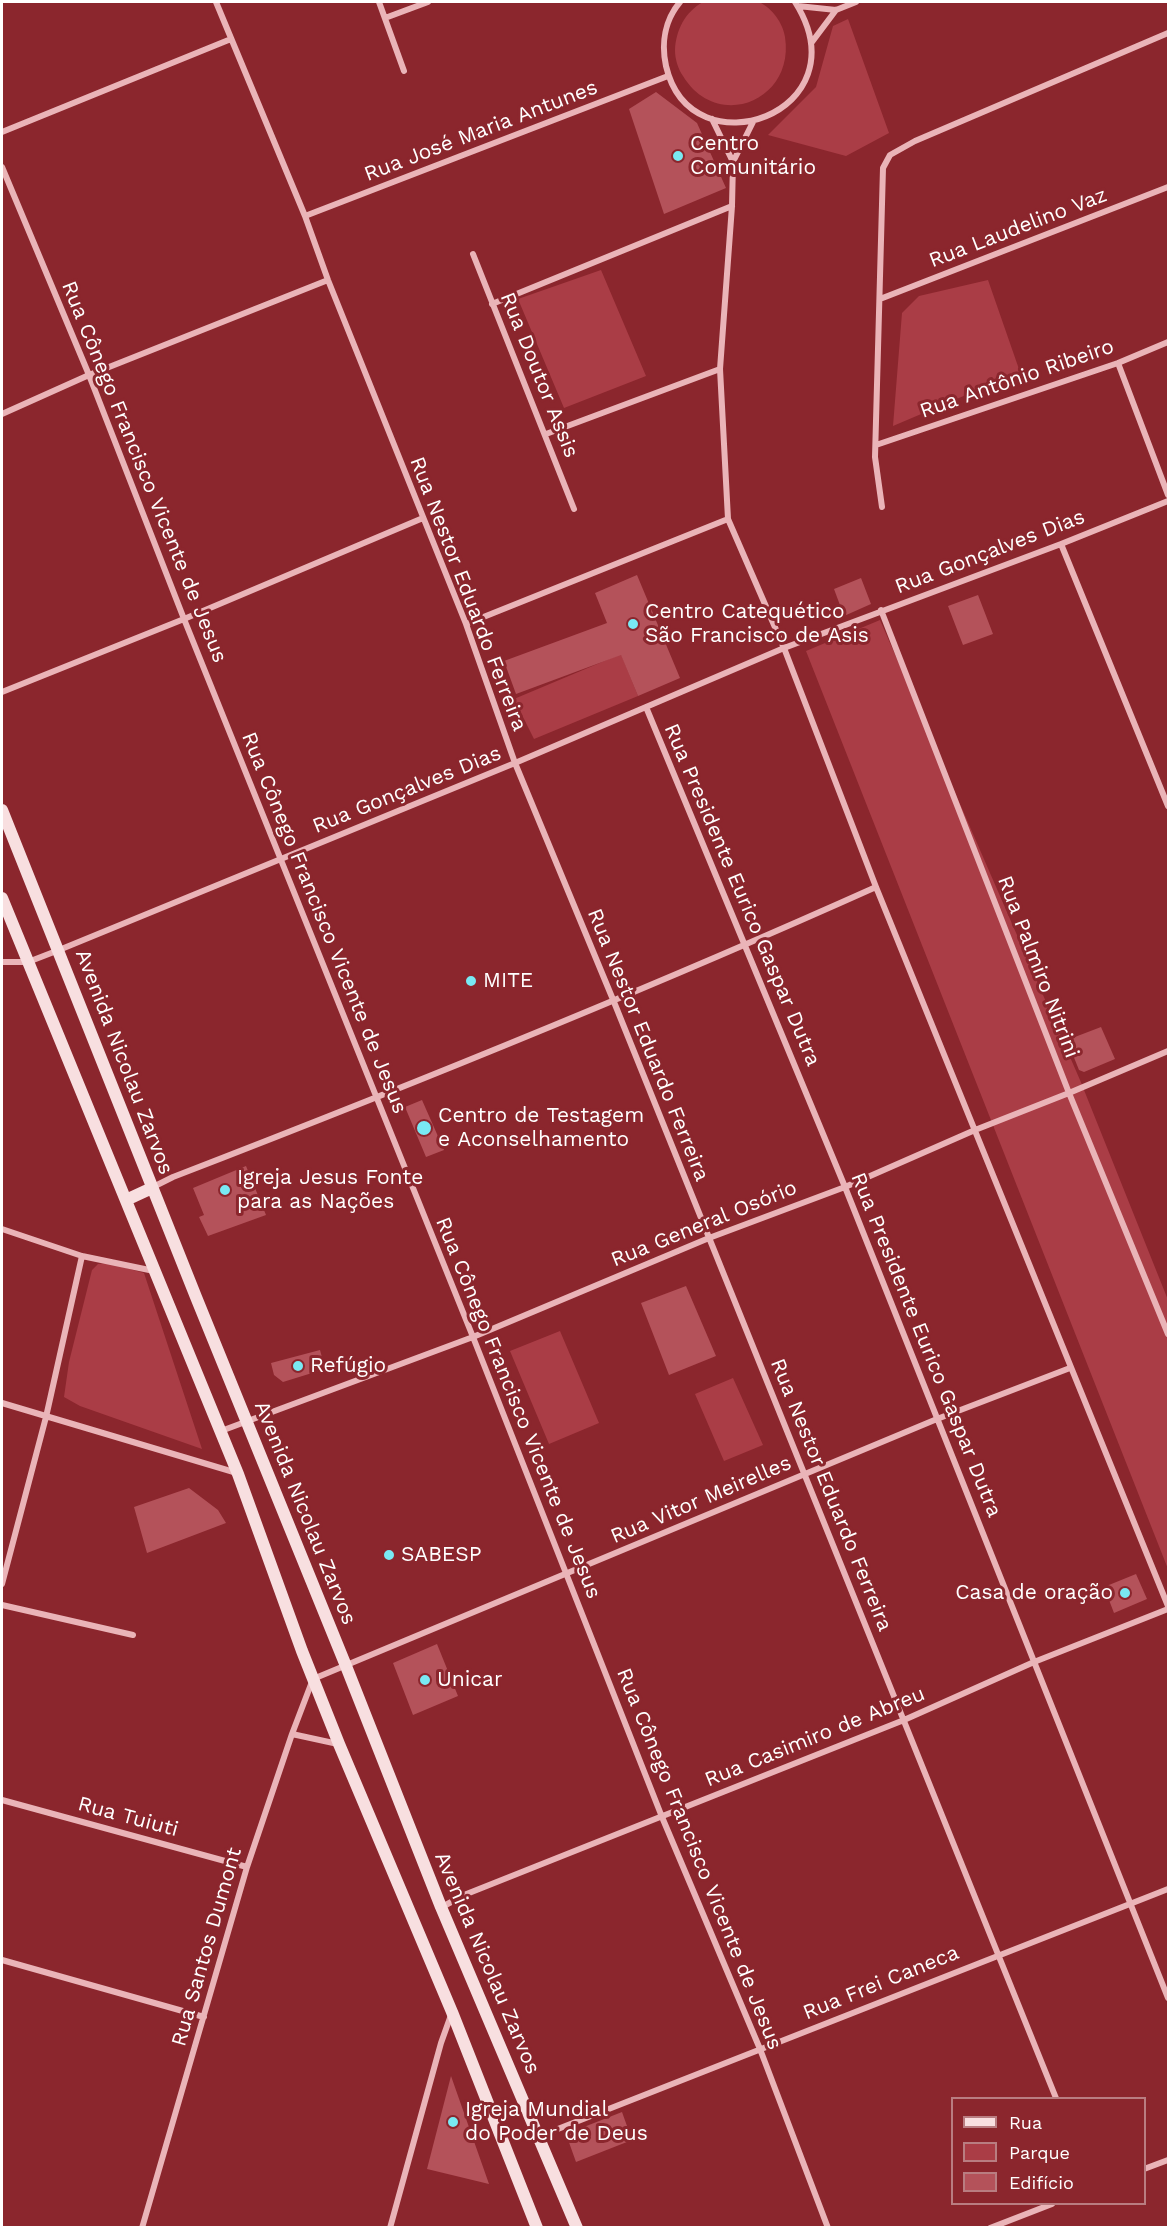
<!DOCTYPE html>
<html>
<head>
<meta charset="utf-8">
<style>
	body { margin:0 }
	#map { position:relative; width:1170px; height:2229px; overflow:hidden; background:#8b262d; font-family:"Work Sans",sans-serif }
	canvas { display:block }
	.frame { position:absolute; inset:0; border:3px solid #fff; pointer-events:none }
	.legend { position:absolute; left:951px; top:2097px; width:195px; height:108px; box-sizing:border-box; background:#8b262d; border:2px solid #b97d81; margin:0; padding:8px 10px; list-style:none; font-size:18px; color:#fff }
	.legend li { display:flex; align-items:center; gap:12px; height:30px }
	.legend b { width:30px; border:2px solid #b97d81 }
</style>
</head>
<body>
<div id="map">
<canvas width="1170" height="2229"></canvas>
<div class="frame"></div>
<ul class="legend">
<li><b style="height:8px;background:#f8dfe0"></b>Rua</li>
<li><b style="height:16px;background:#aa3d46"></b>Parque</li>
<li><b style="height:16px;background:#b4525a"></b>Edifício</li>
</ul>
</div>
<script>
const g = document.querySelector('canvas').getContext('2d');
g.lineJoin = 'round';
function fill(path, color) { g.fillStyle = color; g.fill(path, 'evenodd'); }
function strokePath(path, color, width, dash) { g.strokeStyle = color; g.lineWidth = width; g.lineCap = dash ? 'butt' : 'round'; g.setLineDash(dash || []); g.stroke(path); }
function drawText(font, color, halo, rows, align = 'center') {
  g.font = font + ' "Work Sans",sans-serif'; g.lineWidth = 6; g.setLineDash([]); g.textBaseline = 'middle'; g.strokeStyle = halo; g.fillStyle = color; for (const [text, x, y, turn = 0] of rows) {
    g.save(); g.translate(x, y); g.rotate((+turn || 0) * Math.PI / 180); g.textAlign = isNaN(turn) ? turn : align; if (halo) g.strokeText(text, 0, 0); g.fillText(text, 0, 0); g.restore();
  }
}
fill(new Path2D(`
	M703 2H759C772 8 783 23 785 37 795 101 717 132 683 76 678 69 675 59 675 50 676 30 685 12 703 2Z
	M848 19 889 133 846 156 768 135 816 87 833 26Z
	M601 270 646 376 564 408 518 299Z
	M988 280 1020 372 893 426 902 313 919 296Z
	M880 620 1080 1080 1168 1300V1569L806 651Z
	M621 654 638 696 534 739 514 699Z
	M108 1263 144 1273 202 1449 80 1406 64 1397 69 1362 92 1270 98 1264Z
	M560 1331 599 1423 549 1444 510 1351Z
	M733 1378 763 1445 724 1461 695 1394Z`), '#aa3d46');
fill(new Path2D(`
	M656 92 697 123 726 188 664 214 629 109Z
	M637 575 680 678 638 696 621 655 516 694 504 661 607 623 595 593Z
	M861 578 871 604 844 616 834 589Z
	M978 595 993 634 963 645 948 606Z
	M1101 1027 1115 1059 1084 1072 1079 1070 1067 1040Z
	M422 1100 444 1150 426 1157 405 1107Z
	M246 1166 266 1215 208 1236 199 1217 204 1215 193 1188Z
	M686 1286 716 1356 669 1375 641 1303Z
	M320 1350 325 1369 283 1382 274 1375 271 1363Z
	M189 1488 218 1510 226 1523 147 1553 134 1507Z
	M1136 1574 1147 1599 1114 1613 1104 1587Z
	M437 1644 458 1696 413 1715 393 1663Z
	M451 2076 489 2184 427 2169Z
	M622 2112 632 2140 576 2162 566 2134Z`), '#b4525a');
strokePath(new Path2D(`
	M216 2 305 216 328 280 466 624 515 763 614 1002 1056 2098
	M379 2 404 71
	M680 2C665 20 661 43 666 66 691 174 865 113 795 2
	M798 6 836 10 856 2
	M385 18 428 2
	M812 42 836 10
	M712 119 733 162 732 206 720 369 728 519 784 648 876 887 1168 1606
	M2 132 231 39
	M733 162 753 122
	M2 167 89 375 184 619 473 1337 662 1817 760 2049 828 2228
	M305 216 668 76
	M473 254 574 509
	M880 299 1168 187
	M492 304 732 206
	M1118 363 1168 495
	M2 414 89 375 328 280
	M546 434 720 369
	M876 445 1118 363 1168 342
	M882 507 875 457 883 168 890 155 915 141 1168 33
	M1061 544 1168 806
	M881 610 1069 1093 1168 1334
	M466 624 728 519
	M2 692 184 619 423 518
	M646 707 845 1187 1168 1998
	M2 962H28L59 950 515 763 784 648 1061 544 1168 501
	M153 1187 173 1177C409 1086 644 991 876 887
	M2 1229 82 1256 154 1271
	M2 1403 237 1473
	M221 1431 473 1337 709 1238 845 1187 975 1130 1069 1093 1168 1051
	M2 1584 46 1417 82 1256
	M2 1605 133 1635
	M292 1734 338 1744
	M2 1800 247 1867
	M442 1907 464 1895 904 1720 1034 1662 1168 1609
	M2 1960 204 2017
	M540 2136 1168 1889
	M1144 2169 1168 2160
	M142 2228 247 1867 292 1734 313 1679 937 1419 1070 1368
	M390 2228 441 2043 451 2015
	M990 2228 1052 2204`), '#eab4b8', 6);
strokePath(new Path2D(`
	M2 810 196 1297 346 1666 441 1907 577 2228
	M2 898 238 1474 302 1651 339 1744 452 2012 537 2228
	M126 1200 152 1188`), '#f8dfe0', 12);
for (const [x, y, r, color] of [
	[678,156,6,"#79e9f3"],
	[633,624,6,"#79e9f3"],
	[471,981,6,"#79e9f3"],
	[424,1128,8,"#79e9f3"],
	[225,1190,6,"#79e9f3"],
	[298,1366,6,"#79e9f3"],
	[389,1555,6,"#79e9f3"],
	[1125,1593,6,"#79e9f3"],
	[425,1680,6,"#79e9f3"],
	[453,2122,6,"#79e9f3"]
]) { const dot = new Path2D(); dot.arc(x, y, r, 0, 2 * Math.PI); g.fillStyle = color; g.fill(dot); strokePath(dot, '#8b262d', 2); }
drawText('21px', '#fff', '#8b262d', [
	["Rua José Maria Antunes",481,131,-21],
	["Rua Laudelino Vaz",1018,228,-21],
	["Rua Doutor Assis",539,375,68],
	["Rua Antônio Ribeiro",1017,379,-19],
	["Rua Cônego Francisco Vicente de Jesus",144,472,68],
	["Rua Gonçalves Dias",990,552,-21],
	["Rua Nestor Eduardo Ferreira",468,594,69],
	["Rua Gonçalves Dias",407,790,-22],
	["Rua Presidente Eurico Gaspar Dutra",742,895,67],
	["Rua Cônego Francisco Vicente de Jesus",324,923,68],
	["Rua Palmiro Nitrini",1038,967,69],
	["Rua Nestor Eduardo Ferreira",648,1045,68],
	["Avenida Nicolau Zarvos",124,1062,69],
	["Rua General Osório",704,1224,-22],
	["Rua Presidente Eurico Gaspar Dutra",926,1345,68],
	["Rua Cônego Francisco Vicente de Jesus",518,1408,68],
	["Rua Nestor Eduardo Ferreira",831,1495,68],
	["Rua Vitor Meirelles",701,1500,-23],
	["Avenida Nicolau Zarvos",305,1513,68],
	["Rua Casimiro de Abreu",815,1737,-22],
	["Rua Tuiuti",128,1817,15],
	["Rua Cônego Francisco Vicente de Jesus",699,1859,68],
	["Rua Santos Dumont",207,1947,-74],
	["Avenida Nicolau Zarvos",487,1963,67],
	["Rua Frei Caneca",881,1983,-22]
]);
drawText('21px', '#fff', '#8b262d', [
	["Centro",690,144],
	["Comunitário",690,168],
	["Centro Catequético",645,612],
	["São Francisco de Asis",645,636],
	["MITE",483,981],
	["Centro de Testagem",438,1116],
	["e Aconselhamento",438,1140],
	["Igreja Jesus Fonte",237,1178],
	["para as Nações",237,1202],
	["Refúgio",310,1366],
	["SABESP",401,1555],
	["Casa de oração",1113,1593,"right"],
	["Unicar",437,1680],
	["Igreja Mundial",465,2110],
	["do Poder de Deus",465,2134]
], 'left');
</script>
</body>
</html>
